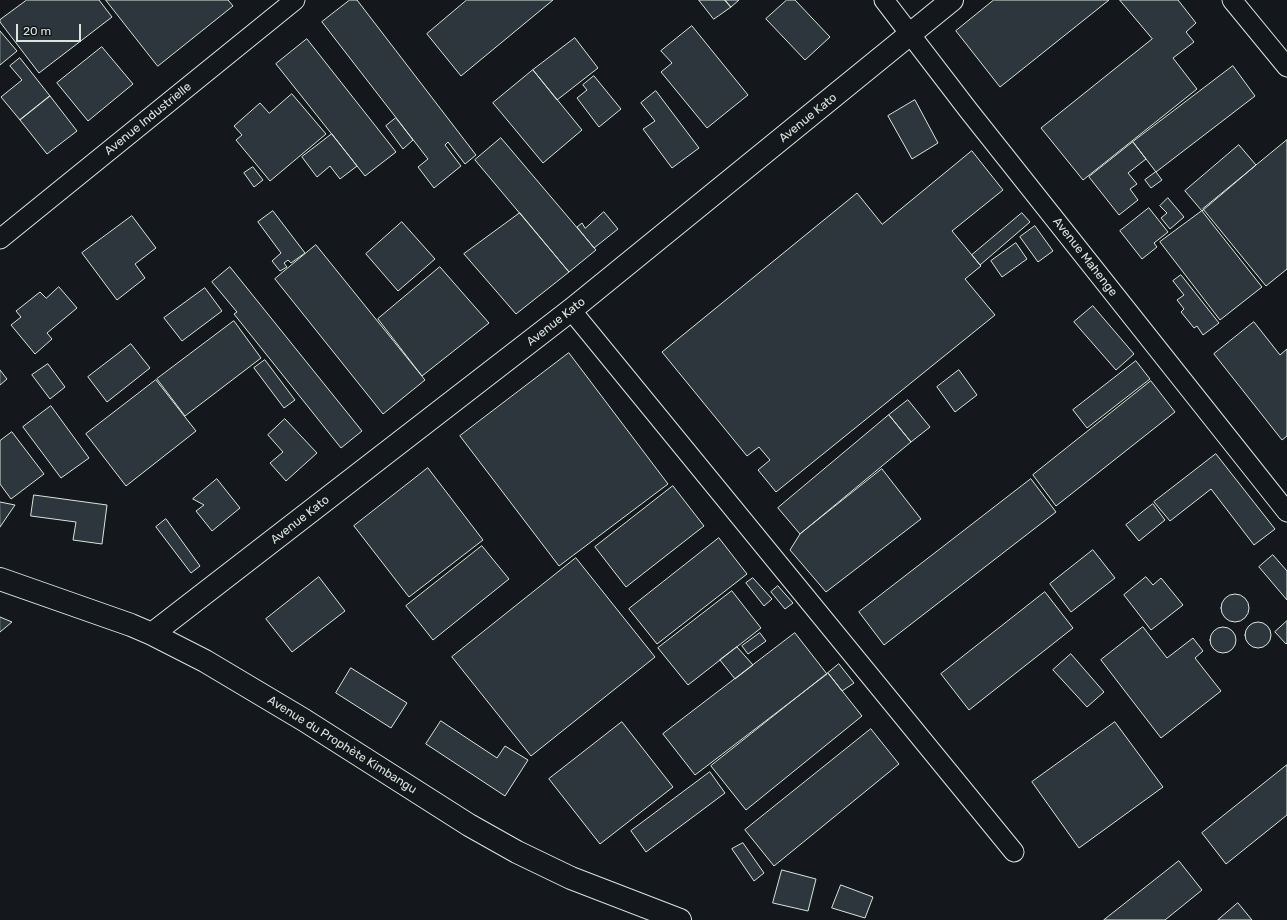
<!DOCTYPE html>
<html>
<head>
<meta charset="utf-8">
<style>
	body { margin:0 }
	#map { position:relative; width:1287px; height:920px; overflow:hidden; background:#14181c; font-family:Rubik,sans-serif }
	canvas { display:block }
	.scale { position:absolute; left:16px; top:24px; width:65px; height:18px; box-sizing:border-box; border:2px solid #d8e6dc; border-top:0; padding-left:5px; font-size:12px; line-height:14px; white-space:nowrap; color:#d8e6dc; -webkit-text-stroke:3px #14181c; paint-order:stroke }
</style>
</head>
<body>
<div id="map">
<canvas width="1287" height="920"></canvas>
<div class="scale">20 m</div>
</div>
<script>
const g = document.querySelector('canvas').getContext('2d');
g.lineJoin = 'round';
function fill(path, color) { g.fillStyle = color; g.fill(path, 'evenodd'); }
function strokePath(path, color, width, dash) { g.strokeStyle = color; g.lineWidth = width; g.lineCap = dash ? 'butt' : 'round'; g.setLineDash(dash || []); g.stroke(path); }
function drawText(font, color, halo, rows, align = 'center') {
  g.font = font + ' Rubik,sans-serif'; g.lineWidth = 3; g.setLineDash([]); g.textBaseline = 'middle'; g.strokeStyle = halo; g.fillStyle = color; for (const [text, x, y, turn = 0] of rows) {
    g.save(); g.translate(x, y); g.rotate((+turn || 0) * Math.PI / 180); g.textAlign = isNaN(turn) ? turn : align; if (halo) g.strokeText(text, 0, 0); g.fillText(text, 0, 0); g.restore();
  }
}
const building = new Path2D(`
	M27 0H99L112 17 39 73 0 22V20Z
	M106 0H228L233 6 158 66Z
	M350 0H357L476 155 465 164 448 142 445 145 461 166 434 188 418 167 428 159 322 22Z
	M467 0H553L461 76 427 34Z
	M699 0H725L731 7 714 19Z
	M725 0H739L731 7Z
	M787 0H795L830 37 805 60 766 19Z
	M994 0H1109L1000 87 956 31Z
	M1120 0H1178L1196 23 1186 32 1194 42 1173 58 1197 89 1083 180 1041 128 1152 39Z
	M692 26 748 95 707 128 661 72 672 63 661 51Z
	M0 31 17 51 0 65Z
	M575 38 598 68 557 100 533 70Z
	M307 39 396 152 365 176 276 64Z
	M102 47 133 84 88 121 57 83Z
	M20 58 50 96 20 120 1 97 22 80 10 66Z
	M1233 66 1255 96 1156 172 1133 142Z
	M533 70 582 130 543 163 493 103Z
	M594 76 621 109 599 127 577 98 587 90 583 85Z
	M656 91 699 148 672 168 643 129 655 121 641 103Z
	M292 94 326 134 270 181 236 140 242 135 234 126 260 103 269 113Z
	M50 96 77 131 47 154 20 120Z
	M915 100 938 143 912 159 888 116Z
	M396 118 413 140 403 149 386 126Z
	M332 134 357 166 340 179 330 166 317 177 302 157Z
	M501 138 596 250 569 272 475 160Z
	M1287 140V269L1266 286 1203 209Z
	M1133 142 1146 159 1128 173 1137 184 1130 189 1138 200 1119 215 1089 177Z
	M1239 145 1256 165 1202 211 1185 191Z
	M972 151 1003 190 952 231 981 266 965 279 995 315 776 492 758 470 770 460 759 447 747 456 662 352 857 193 882 224Z
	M253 167 263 180 254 187 244 173Z
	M1156 172 1162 180 1151 188 1145 180Z
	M1168 198 1184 217 1170 229 1161 218 1167 213 1160 206Z
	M1149 208 1168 232 1154 243 1157 247 1142 259 1120 231Z
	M273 211 305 253 291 263 288 260 284 263 287 267 280 271 272 261 281 253 258 222Z
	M1202 211 1262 287 1220 320 1160 242Z
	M604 212 618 229 594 248 577 227 582 223 585 228Z
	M520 213 569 272 516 314 464 254Z
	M1022 213 1030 222 980 265 972 255Z
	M132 216 156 248 135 264 145 278 117 300 82 253Z
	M402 222 435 259 398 291 366 254Z
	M1035 226 1053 251 1038 262 1020 237Z
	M1016 243 1027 259 1002 277 991 261Z
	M316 245 425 380 383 414 275 279Z
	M230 267 362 431 341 448 234 314 237 312 212 282Z
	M440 267 489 323 422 376 378 319Z
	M1181 275 1219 323 1203 335 1197 326 1194 328 1181 312 1184 309 1177 300 1184 295 1173 281Z
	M59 287 77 308 47 333 52 339 35 354 11 325 21 317 16 311 40 292 46 298Z
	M205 288 222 311 182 341 164 318Z
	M1093 306 1134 354 1116 370 1074 322Z
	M234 321 261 358 185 416 157 379Z
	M1254 322 1280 355 1287 349V436L1282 440 1214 354Z
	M131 344 150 368 107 402 88 377Z
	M569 353 668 484 559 566 460 436Z
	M265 360 295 400 284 408 254 368Z
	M1136 361 1150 379 1087 428 1073 410Z
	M48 364 65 387 50 399 32 375Z
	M0 370 7 379 0 385Z
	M959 370 977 395 955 412 937 387Z
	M156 380 196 431 126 486 86 434Z
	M1151 381 1175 412 1056 506 1033 475Z
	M908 400 930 427 911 442 889 415Z
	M51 406 89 458 61 478 23 427Z
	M889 415 911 442 800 534 778 508Z
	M285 419 317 453 286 481 270 463 283 452 268 435Z
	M12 432 44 474 11 499 0 484V441Z
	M1216 454 1275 529 1254 545 1211 489 1170 521 1154 502Z
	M428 468 483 540 409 597 354 526Z
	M882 469 921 519 826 592 790 550 800 534Z
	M217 479 240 508 212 531 196 511 204 505 193 499Z
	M1031 479 1056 512 884 645 859 612Z
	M673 486 704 526 626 587 595 547Z
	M34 495 107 505 102 544 73 540 76 522 31 516Z
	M0 502 15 505 0 527Z
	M1153 504 1165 520 1139 541 1126 525Z
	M166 519 200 566 191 573 156 527Z
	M719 538 747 574 657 644 629 609Z
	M482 546 509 579 433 640 406 606Z
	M1093 550 1115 578 1071 612 1050 584Z
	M1273 555 1287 571V600L1259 567Z
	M576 558 655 657 531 756 452 657Z
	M319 577 345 611 292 652 266 619Z
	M1146 577 1153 585 1161 578 1183 605 1151 630 1124 595Z
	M753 578 772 599 764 606 746 583Z
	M778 586 793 603 785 609 771 592Z
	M732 591 761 628 688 685 658 648Z
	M1045 592 1073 628 969 710 941 674Z
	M1221 608a14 14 0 1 1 28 0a14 14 0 1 1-28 0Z
	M0 617 12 622 0 632Z
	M1287 621V643L1286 644 1275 632Z
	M1245 635a13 13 0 1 1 26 0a13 13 0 1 1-26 0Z
	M1210 640a13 13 0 1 1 26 0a13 13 0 1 1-26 0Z
	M1143 627 1167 658 1193 638 1203 651 1195 658 1221 691 1161 738 1101 660Z
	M760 633 766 641 748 654 742 646Z
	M795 633 827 674 695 775 663 734Z
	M737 647 753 665 735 679 720 660Z
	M1071 654 1104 692 1087 707 1053 670Z
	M839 664 854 683 842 691 828 673Z
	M351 668 407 703 391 728 336 693Z
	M828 673 862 716 746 810 711 766Z
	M441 721 497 758 505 746 528 760 505 796 426 744Z
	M622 722 673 787 600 844 549 779Z
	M1115 722 1163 787 1079 848 1032 782Z
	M871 729 899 764 774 866 745 830Z
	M1287 765V815L1226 864 1202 833Z
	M710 772 725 793 646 852 631 831Z
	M743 843 764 873 754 881 732 849Z
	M1179 861 1202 890 1165 920H1104Z
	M782 870 816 879 808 911 773 903Z
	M841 885 873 897 865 918 832 908Z
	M1238 903 1252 920H1218Z`);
fill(building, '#2c363c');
strokePath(building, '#d8e6dc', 1);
const street = new Path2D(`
	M884 0 969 111 1287 512
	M1232 0 1287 67
	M0 239 295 0
	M571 310 1014 852`);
const secondary = new Path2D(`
	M0 579 131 625 152 634 205 661 304 720 469 825 517 852 571 878 680 920
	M152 634 571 310 952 0`);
strokePath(street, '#d8e6dc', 21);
strokePath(secondary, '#d8e6dc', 24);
strokePath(street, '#14181c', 19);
strokePath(secondary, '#14181c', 22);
drawText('12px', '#d8e6dc', '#14181c', [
	["Avenue Kato",808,118,-39],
	["Avenue Industrielle",148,119,-39],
	["Avenue Mahenge",1085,257,52],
	["Avenue Kato",556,322,-38],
	["Avenue Kato",300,520,-38],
	["Avenue du Prophète Kimbangu",342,745,32]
]);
</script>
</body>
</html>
